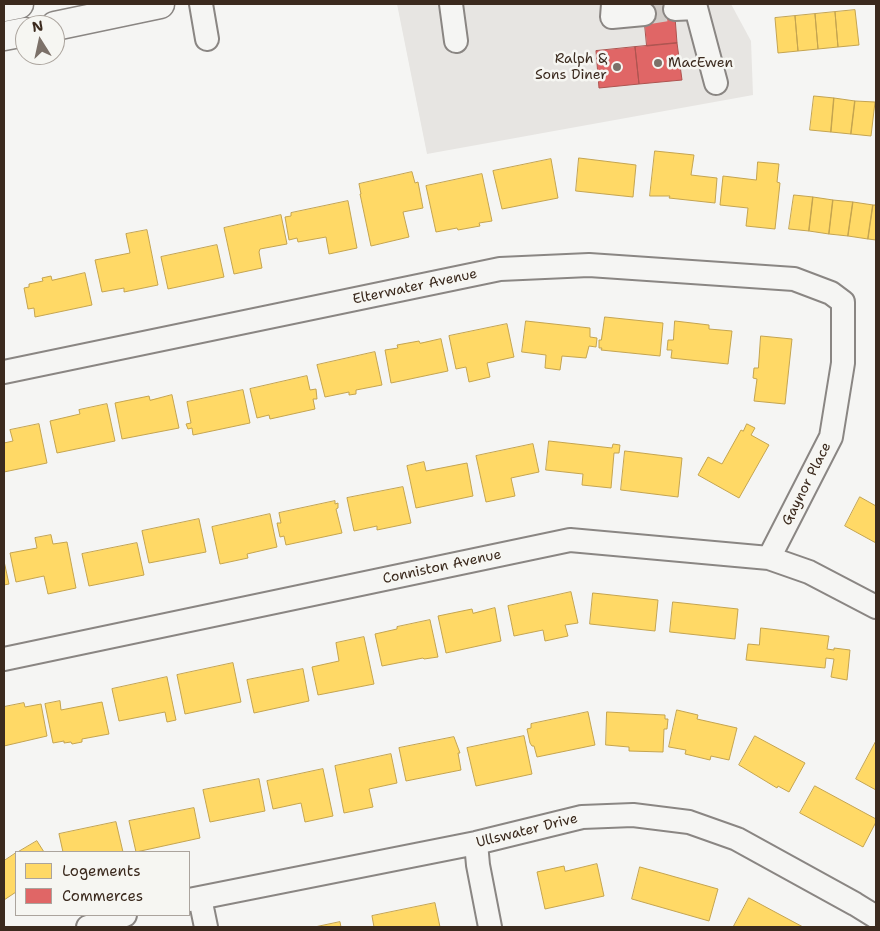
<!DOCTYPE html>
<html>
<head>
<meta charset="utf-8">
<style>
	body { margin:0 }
	#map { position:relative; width:880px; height:931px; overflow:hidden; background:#f5f5f3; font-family:"Shantell Sans",sans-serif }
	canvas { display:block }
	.frame { position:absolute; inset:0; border:5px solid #3b2a1e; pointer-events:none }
	.legend { position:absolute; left:15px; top:851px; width:175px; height:65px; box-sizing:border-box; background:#f6f6f2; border:1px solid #aba49d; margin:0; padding:6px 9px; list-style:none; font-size:15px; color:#3b2a1e }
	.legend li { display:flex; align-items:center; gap:10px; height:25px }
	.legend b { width:25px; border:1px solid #aba49d }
	.north { position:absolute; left:15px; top:15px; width:50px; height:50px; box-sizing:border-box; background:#f6f6f2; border:1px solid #aba49d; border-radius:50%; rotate:350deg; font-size:14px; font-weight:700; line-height:20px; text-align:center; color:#3b2a1e }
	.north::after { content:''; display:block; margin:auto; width:18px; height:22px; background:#7c7169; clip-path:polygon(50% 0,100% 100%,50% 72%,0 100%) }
</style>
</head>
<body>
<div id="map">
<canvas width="880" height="931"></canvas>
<div class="frame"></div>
<ul class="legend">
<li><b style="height:14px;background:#ffd966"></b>Logements</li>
<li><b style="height:14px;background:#e06666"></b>Commerces</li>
</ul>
<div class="north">N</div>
</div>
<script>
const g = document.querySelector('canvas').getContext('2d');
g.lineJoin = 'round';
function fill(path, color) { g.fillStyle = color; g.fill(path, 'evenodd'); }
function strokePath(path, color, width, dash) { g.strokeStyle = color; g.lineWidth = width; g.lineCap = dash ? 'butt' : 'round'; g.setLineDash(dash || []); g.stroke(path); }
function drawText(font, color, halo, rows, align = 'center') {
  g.font = font + ' "Shantell Sans",sans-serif'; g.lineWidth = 5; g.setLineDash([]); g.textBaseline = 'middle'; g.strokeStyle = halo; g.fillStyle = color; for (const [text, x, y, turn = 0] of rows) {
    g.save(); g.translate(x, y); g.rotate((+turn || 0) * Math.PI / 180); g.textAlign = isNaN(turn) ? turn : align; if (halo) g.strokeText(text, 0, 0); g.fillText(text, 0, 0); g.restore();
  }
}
fill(new Path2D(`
	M397 4H731L751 41 753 95 427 154Z`), '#e7e5e2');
const homes = new Path2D(`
	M855 10 859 45 838 47 835 12Z
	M835 12 838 47 818 49 815 14Z
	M815 14 818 49 798 51 795 16Z
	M795 16 798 51 778 53 775 18Z
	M814 96 834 98 831 132 810 130Z
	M834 98 855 101 851 134 831 132Z
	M855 101 875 102 871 136 851 134Z
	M655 151 694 155 691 175 717 178 715 203 669 198 670 196H650Z
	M579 158 636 165 633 197 576 191Z
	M551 159 558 198 502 209 493 171Z
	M758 162 779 164 777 182 780 183 775 229 746 226 748 208 720 205 723 176 756 180Z
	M412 172 415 183 418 182 423 208 403 212 409 237 371 246 360 194H361L359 184Z
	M482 174 492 221 479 223 480 226 458 230 457 228 436 232 426 186Z
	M794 195 813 197 809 231 789 229Z
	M813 197 833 200 829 234 809 231Z
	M833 200 853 202 848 236 829 234Z
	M348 201 357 248 329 254 326 237 298 242 297 238 289 240 285 217 291 216V213Z
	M853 202 873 205 868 239 848 236Z
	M873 205H876V240L868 239Z
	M281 215 287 244 260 249 259 252 262 268 234 274 224 228Z
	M147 230 158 285 124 292V288L102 292 95 260 130 253 126 234Z
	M217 245 224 277 168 289 161 257Z
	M85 273 92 305 35 317 34 308 28 309 24 288 29 287V284L43 281 42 278 51 276 52 280Z
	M605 317 663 323 660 356 601 350 602 348H599V340H601Z
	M526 321 590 328V337L597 338 596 347 589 346 586 358 562 356 560 370 545 368 546 355 522 352Z
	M675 321 709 325V329L732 331 728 364 671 358 672 350H667L668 340H673Z
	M507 324 514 357 487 363 490 377 469 382 466 367 456 369 449 336Z
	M761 336 792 339 785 404 754 401 757 379 753 378 754 368H758Z
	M441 339 448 371 391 383 385 350 398 348 397 345 419 341 420 343Z
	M375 352 382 385 356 390V394L349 395V392L325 397 317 365Z
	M307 376 310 390 316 389 317 399H313L315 409 270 419 269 415 257 418 250 389Z
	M243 390 250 423 193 435 192 428 188 429 186 424 191 423 187 402Z
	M172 395 179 428 122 439 115 403 149 396 150 400Z
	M107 404 115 441 57 453 50 421 80 414 79 410Z
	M39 424 47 463 4 472V443L13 441 10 430Z
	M747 424 755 428 751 435 769 445 739 498 698 475 708 457 722 464 741 430 743 431Z
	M549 441 612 448 613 444 620 445 619 453H614L611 488 582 485 583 474 546 470Z
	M533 444 539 472 511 478 515 496 486 502 476 456Z
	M625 451 682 458 678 497 621 490Z
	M424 462 426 471 467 463 473 496 416 508 407 466Z
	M403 487 411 523 377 530V526L354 531 347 498Z
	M860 497 876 506V543L845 526Z
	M335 501V504L338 503V508L336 509 342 533 286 545 284 536 280 537 277 523H281L279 513Z
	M270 514 277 547 247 554 248 558 220 564 212 527Z
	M199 519 206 552 149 563 142 531Z
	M51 535 53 544 67 542 76 588 48 594 44 576 16 582 10 553 37 548 35 538Z
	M137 543 144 575 89 586 82 554Z
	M4 561 9 584 4 585Z
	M571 592 578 623 565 625 568 636 545 641 543 630 514 636 508 606Z
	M593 593 658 600 655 631 590 624Z
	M673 602 738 609 735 639 670 632Z
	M495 608 501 641 446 653 438 616 472 609 473 613Z
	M430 620 438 657 424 659 423 658 382 666 375 634 397 629V627Z
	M761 628 829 636 827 649 834 650V648L850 650 847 680 831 677 834 659 826 658 825 668 746 660 748 644 759 645Z
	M364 637 374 684 318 695 312 667 339 661 336 643Z
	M233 663 241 702 185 714 177 675Z
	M303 669 309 701 254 713 247 680Z
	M167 677 176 720 167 722 165 712 119 721 112 689Z
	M60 701 61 710 102 702 109 734 82 739V742L72 744 71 742 64 743V741L53 743 45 704Z
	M24 703 25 707 41 704 47 736 4 746V707Z
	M677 710 698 715 697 719 737 728 729 760 711 756 710 760 685 754 686 750 669 747Z
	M588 712 595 745 537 757 534 746H532L530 743 527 729 531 728V724Z
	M607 712 665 715V719H668L667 729H664L663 752 629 751V747L606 745Z
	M524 736 532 774 476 786 467 748Z
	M755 736 805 763 789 792 778 786 777 788 739 765Z
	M454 737 460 753H458L461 770 406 781 399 748Z
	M876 741V790L856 779Z
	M391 754 397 783 369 789 373 807 344 813 335 766Z
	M323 769 333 816 305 822 301 803 273 809 267 781Z
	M259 779 265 811 210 822 203 790Z
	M815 786 876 819V822L863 847 800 813Z
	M194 808 200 838 136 852 129 821Z
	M116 822 123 852H63L59 834Z
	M37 841 44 852H18Z
	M16 853V892L4 900V861Z
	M597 864 604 896 545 909 537 872 564 866 565 871Z
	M640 867 718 889 709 921 632 899Z
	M749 898 803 927H737L734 926Z
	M435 903 440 927H374L372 916Z
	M340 922 341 927H315Z`);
fill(homes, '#ffd966');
strokePath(homes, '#c4a450', 1);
const shops = new Path2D(`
	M643 4H674L677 43 647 46Z
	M677 43 682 80 639 84 635 47Z
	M635 47 639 84 599 88 596 51Z`);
fill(shops, '#e06666');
strokePath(shops, '#ae5450', 1);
strokePath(new Path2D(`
	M644 14 675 9`), '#d0ccc8', 22, [22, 11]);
const minor = new Path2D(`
	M201 4 207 39
	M451 4 456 41
	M613 4 612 17 644 14
	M695 4 716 83
	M675 9 696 8
	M4 372 500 269 589 265 794 279 831 293 843 302V363L831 437 769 558
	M4 659 570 540 769 558 809 572 876 607
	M476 843 478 865 490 927
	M200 898 206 927
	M189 900 476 843 582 817 633 815 689 822 737 839 855 904 876 917
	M88 927 125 915`);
const major = new Path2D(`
	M4 7 19 4
	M55 26 160 4
	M4 36 25 32`);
strokePath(minor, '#8a8683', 26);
strokePath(major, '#8a8683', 31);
strokePath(minor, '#f5f5f3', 22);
strokePath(major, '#f5f5f3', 28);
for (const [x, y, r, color] of [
	[658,63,5,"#7c7169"],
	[617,67,5,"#7c7169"]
]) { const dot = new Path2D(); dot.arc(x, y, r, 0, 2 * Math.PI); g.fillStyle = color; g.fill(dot); strokePath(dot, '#f6f6f2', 2); }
drawText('14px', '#3b2a1e', '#f6f6f2', [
	["Ralph &",607,59],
	["Sons Diner",607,75],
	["MacEwen",668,63,"left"]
], 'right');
drawText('14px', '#3b2a1e', '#f6f6f2', [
	["Elterwater Avenue",415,287,-12],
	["Gaynor Place",807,484,-63],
	["Conniston Avenue",442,567,-12],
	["Ullswater Drive",527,831,-14]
]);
</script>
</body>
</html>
